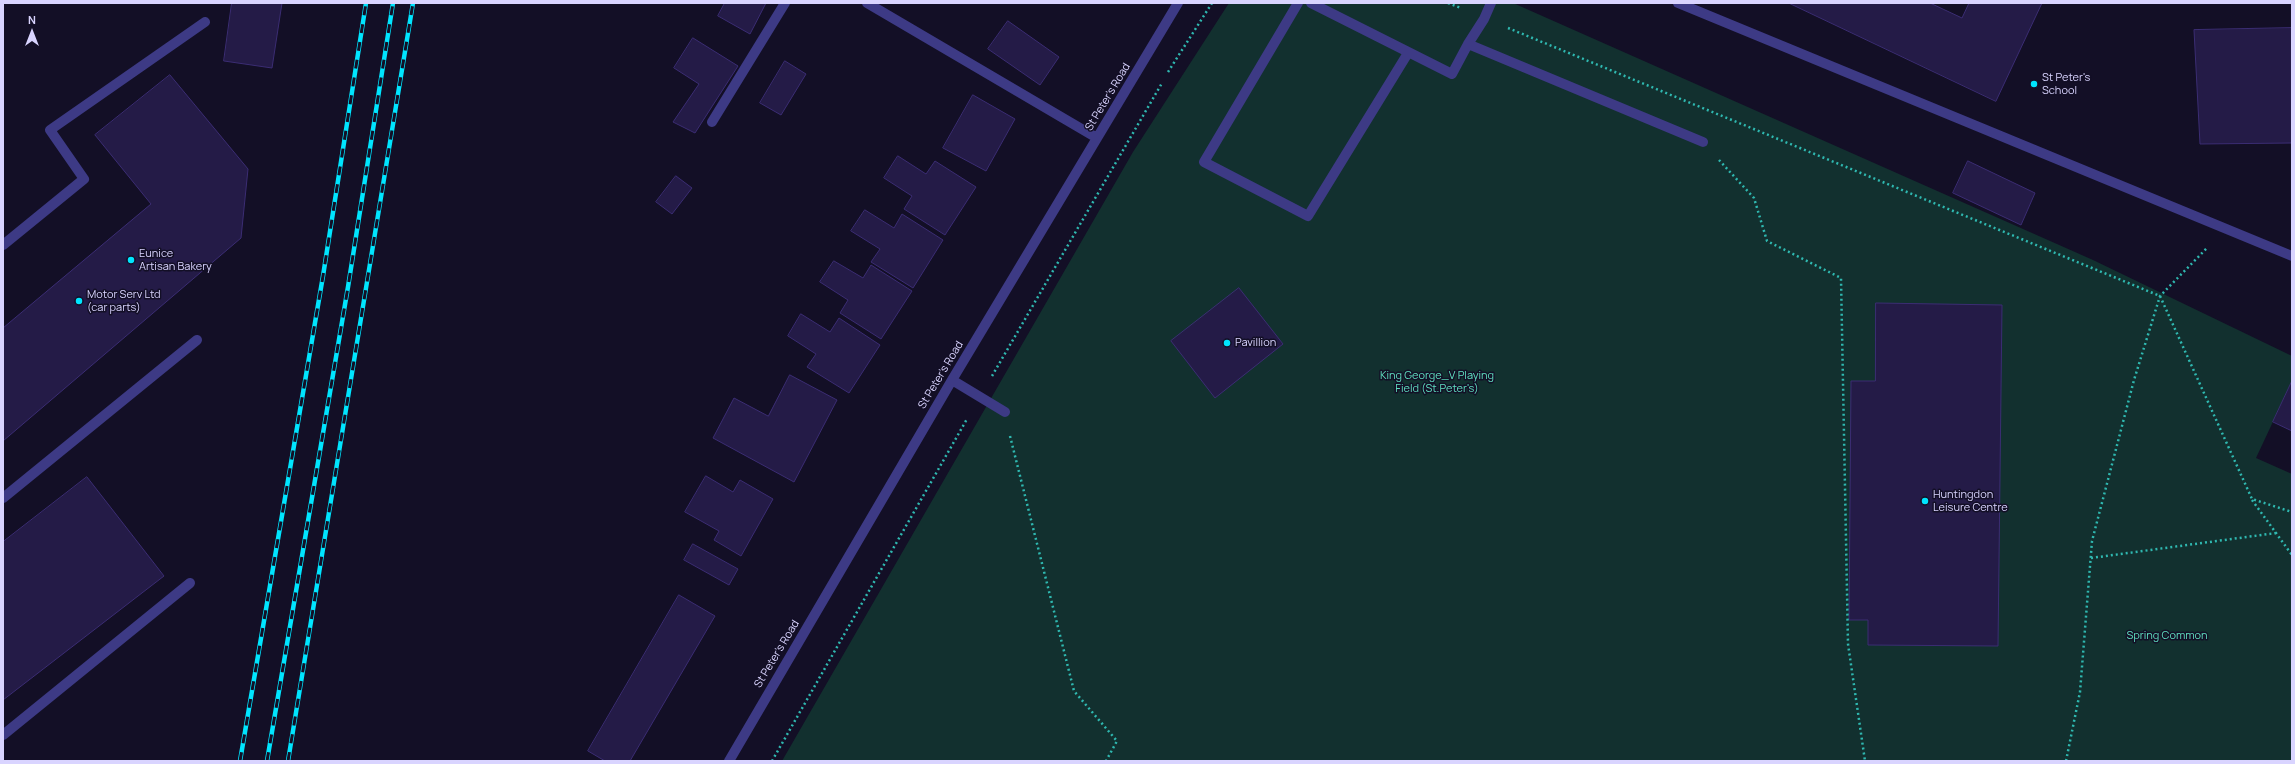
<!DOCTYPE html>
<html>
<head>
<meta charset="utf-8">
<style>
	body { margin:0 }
	#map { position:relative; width:2295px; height:764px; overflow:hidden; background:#130f26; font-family:Manrope,sans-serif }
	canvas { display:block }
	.frame { position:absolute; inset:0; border:4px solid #d9d4ff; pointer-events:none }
	.north { position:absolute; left:12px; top:12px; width:40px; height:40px; -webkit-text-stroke:3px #130f26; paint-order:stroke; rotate:0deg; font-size:11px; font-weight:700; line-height:16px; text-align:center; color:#d9d4ff }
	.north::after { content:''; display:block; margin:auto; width:14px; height:18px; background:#d9d4ff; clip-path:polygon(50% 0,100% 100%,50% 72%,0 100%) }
</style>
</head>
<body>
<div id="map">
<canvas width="2295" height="764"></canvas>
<div class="frame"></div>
<div class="north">N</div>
</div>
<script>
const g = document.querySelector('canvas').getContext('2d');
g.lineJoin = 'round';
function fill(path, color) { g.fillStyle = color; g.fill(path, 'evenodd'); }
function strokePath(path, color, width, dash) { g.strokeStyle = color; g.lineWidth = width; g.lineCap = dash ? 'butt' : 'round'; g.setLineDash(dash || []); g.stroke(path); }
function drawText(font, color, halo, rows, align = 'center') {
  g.font = font + ' Manrope,sans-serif'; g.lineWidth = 3; g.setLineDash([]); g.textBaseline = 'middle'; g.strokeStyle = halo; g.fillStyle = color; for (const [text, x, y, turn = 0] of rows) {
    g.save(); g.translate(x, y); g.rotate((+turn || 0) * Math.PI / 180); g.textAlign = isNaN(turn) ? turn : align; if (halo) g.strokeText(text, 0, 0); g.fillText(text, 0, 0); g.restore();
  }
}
fill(new Path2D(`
	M1229 3H1513L2093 260 2292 356V381L2256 458 2292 474V761H782L1133 152Z`), '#12302f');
const building = new Path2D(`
	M232 3H282L272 68 224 61Z
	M725 3H766L750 34 718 16Z
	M1789 3H1930L1962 18 1969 3H2042L1996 101Z
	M1008 21 1059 57 1040 85 988 49Z
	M2292 28V143L2200 144 2194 30Z
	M693 38 738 66 695 133 673 122 699 84 674 68Z
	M785 61 806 74 781 115 760 103Z
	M170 75 248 169 241 238 3 441V328L151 204 95 135Z
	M973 95 1015 119 986 171 943 148Z
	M898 156 926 174 935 161 976 187 945 235 904 209 912 196 884 178Z
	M1968 161 2035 193 2021 225 1953 193Z
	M676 176 692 188 672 214 656 202Z
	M865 210 894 228 902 214 943 240 913 288 871 262 880 249 851 231Z
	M834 261 863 278 871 265 912 291 881 339 840 313 848 300 820 282Z
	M1239 288 1283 344 1215 398 1171 341Z
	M1876 303 2002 305 1998 646 1868 645V620H1849L1851 381H1875Z
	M801 314 830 332 839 318 880 345 849 393 807 367 816 354 788 336Z
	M790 375 837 400 794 482 713 438 734 398 768 416Z
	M2292 381V431L2273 422Z
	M706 476 733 492 740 480 773 499 741 556 714 540 719 531 685 512Z
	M87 477 164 576 3 700V542Z
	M693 544 738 569 729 585 684 560Z
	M679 595 715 616 630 761H605L588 751Z`);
fill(building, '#241b47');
strokePath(building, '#3b2d73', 1);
strokePath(new Path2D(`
	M1448 3 1461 8
	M1508 28 2160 296 2252 499 2292 512
	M1168 72 1212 3
	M1719 160 1754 198 1767 241 1841 278 1848 644 1865 761
	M992 376 1162 83
	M1010 436 1074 691 1117 741 1106 761
	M2252 500 2292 555
	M2091 558 2276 533
	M772 761 967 419
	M2066 761 2080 692 2092 541 2134 380 2160 296 2207 248`), '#2fb8b0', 2.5, [2, 3]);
strokePath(new Path2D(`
	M867 3 1097 138
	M1298 3 1204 162 1308 216 1408 53
	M1311 3 1452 74 1468 44
	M1491 3 1484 19 1468 44 1703 142
	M1678 3 2292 256
	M712 122 785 3
	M3 245 84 179 50 130 205 22
	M952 380 1005 412
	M3 498 197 340
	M3 735 190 583
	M729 761 952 380 1178 3`), '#3d3a85', 10);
const rail = new Path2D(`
	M240 761 323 276 366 3
	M267 761 348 287 393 3
	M288 761 413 3`);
strokePath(rail, '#00e5ff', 4.5);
strokePath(rail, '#130f26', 3, [9]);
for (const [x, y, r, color] of [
	[2034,84,4,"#00e5ff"],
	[131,260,4,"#00e5ff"],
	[79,301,4,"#00e5ff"],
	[1227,343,4,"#00e5ff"],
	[1925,501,4,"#00e5ff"]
]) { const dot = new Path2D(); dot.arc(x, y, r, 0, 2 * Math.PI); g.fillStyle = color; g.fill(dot); strokePath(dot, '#130f26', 1.5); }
drawText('11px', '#d9d4ff', '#130f26', [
	["St Peter's",2042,78],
	["School",2042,91],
	["Eunice",139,254],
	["Artisan Bakery",139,267],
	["Motor Serv Ltd",87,295],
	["(car parts)",87,308],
	["Pavillion",1235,343],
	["Huntingdon",1933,495],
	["Leisure Centre",1933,508]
], 'left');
drawText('11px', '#d9d4ff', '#130f26', [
	["St Peter's Road",1108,97,-59],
	["St Peter's Road",941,375,-59],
	["St Peter's Road",777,654,-59]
]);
drawText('11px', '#5fe0c0', '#130f26', [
	["King George_V Playing",1437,376],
	["Field (St.Peter's)",1437,389],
	["Spring Common",2167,636]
]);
</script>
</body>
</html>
